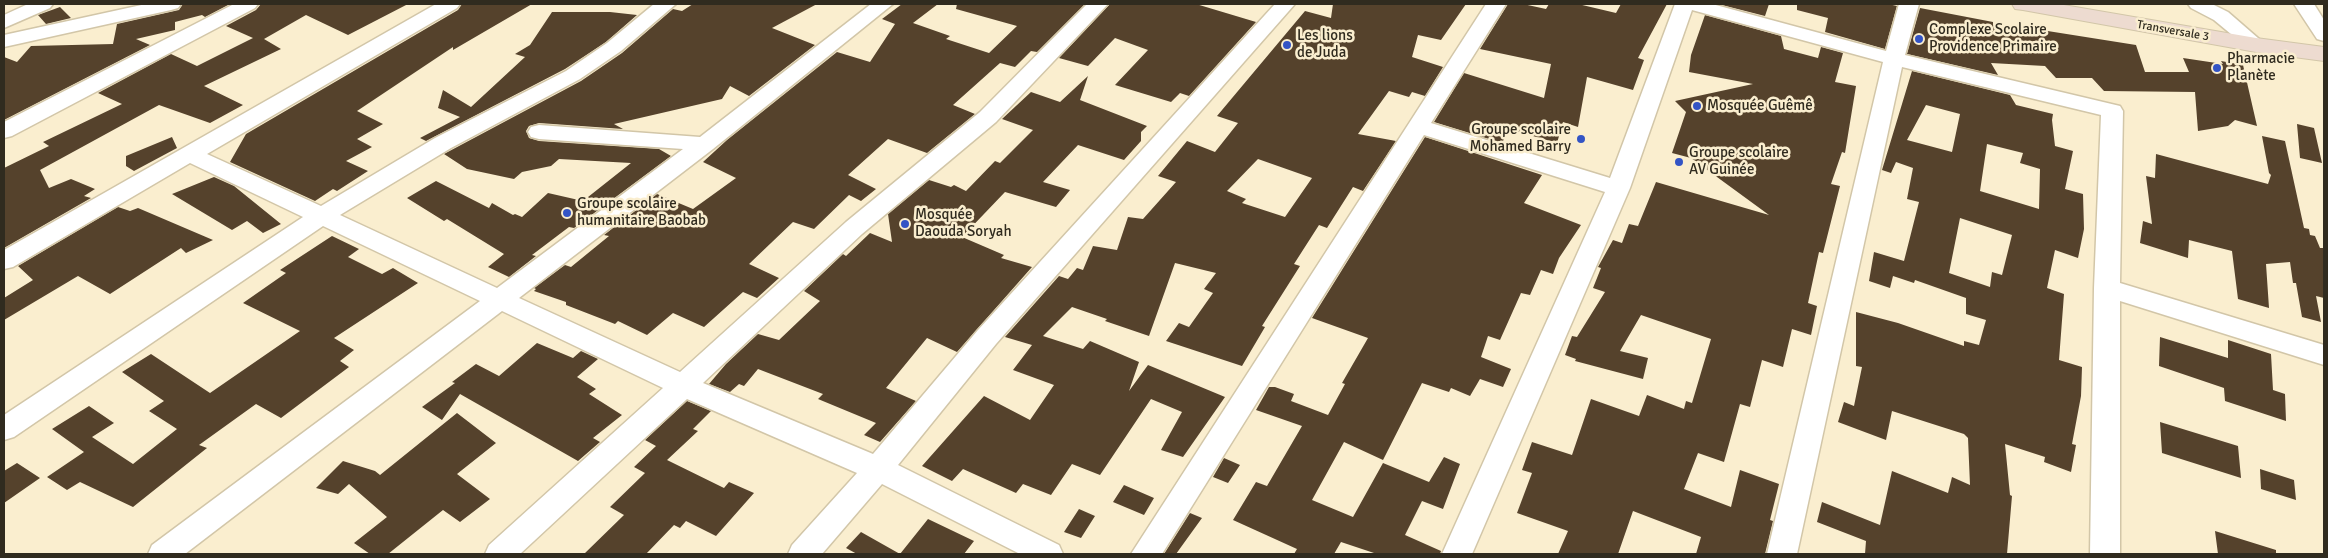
<!DOCTYPE html>
<html>
<head>
<meta charset="utf-8">
<style>
	body { margin:0 }
	#map { position:relative; width:2328px; height:558px; overflow:hidden; background:#faeecf; font-family:Signika,sans-serif }
	canvas { display:block }
	.frame { position:absolute; inset:0; border:5px solid #302b1f; pointer-events:none }
</style>
</head>
<body>
<div id="map">
<canvas width="2328" height="558"></canvas>
<div class="frame"></div>
</div>
<script>
const g = document.querySelector('canvas').getContext('2d');
g.lineJoin = 'round';
function fill(path, color) { g.fillStyle = color; g.fill(path, 'evenodd'); }
function strokePath(path, color, width, dash) { g.strokeStyle = color; g.lineWidth = width; g.lineCap = dash ? 'butt' : 'round'; g.setLineDash(dash || []); g.stroke(path); }
function drawText(font, color, halo, rows, align = 'center') {
  g.font = font + ' Signika,sans-serif'; g.lineWidth = 5; g.setLineDash([]); g.textBaseline = 'middle'; g.strokeStyle = halo; g.fillStyle = color; for (const [text, x, y, turn = 0] of rows) {
    g.save(); g.translate(x, y); g.rotate((+turn || 0) * Math.PI / 180); g.textAlign = isNaN(turn) ? turn : align; if (halo) g.strokeText(text, 0, 0); g.fillText(text, 0, 0); g.restore();
  }
}
fill(new Path2D(`
	M183 4H230L205 17 202 15 175 22V30L136 39 150 45 4 120V57L17 62 31 46 113 44 117 24 179 10Z
	M261 4H408L348 35 306 15 264 39 281 49 204 86 243 105 210 123 159 105 40 170 49 188 71 179 95 189 84 196 91 198 4 248V168L49 146 43 142 122 104 98 93 171 54 197 66 253 38 226 26 256 10Z
	M462 4H532L453 50V47L357 111 383 124 357 139 372 147 346 161 368 171 337 191 333 189 315 201 230 162 246 134 458 10Z
	M693 4H817L772 28 815 45 749 96 730 86 722 99 614 124 623 129 539 123 529 126 526 131 529 138 539 141 659 149 671 156 574 228 569 227 532 255 536 256 509 277 488 267 504 254 447 219 444 221 407 198 436 181 489 208 492 203 513 215 515 214 522 217 548 193 583 201 631 163 559 159 551 166 522 172 514 179 467 169 444 154 581 81 622 53 673 9 682 11Z
	M902 4H938L913 23 950 36 946 39 989 53 1017 26 956 9 957 4H1085L1037 52 1031 51 1015 67 1000 63 953 105 975 114 927 153 888 139 848 175 876 189 861 201 849 195 814 229 793 222 749 264 779 278 757 298 743 292 704 327 673 313 647 335 618 321 615 324 566 305V302L534 291 536 289 534 288 565 265 571 267 609 236 604 235 657 194 693 209 736 178 703 162 727 140 837 52 870 62 895 24 882 19Z
	M1110 4H1196L1256 22 1189 96 1180 93 1171 102 1115 85 1148 50 1115 38 1088 66 1059 58Z
	M1333 4H1466L1441 40 1418 35 1412 57 1443 67 1425 96 1412 92 1409 97 1389 91 1358 134 1396 141 1363 191 1353 187 1327 228 1319 225 1294 264 1300 266 1262 326 1265 327 1242 366 1166 341 1179 323 1189 327 1213 293 1204 289 1216 273 1175 263 1149 336 1105 321 1107 319 1072 307 1043 336 1083 349 1090 341 1139 362 1129 391 1148 365 1225 397 1183 457 1161 450 1182 412 1151 399 1100 475 1072 464 1051 495 1023 484 1016 493 963 469 952 481 922 466 984 396 1030 420 1054 385 1013 370 1032 345 1005 337 1059 276 1068 279 1077 268 1083 270 1093 246 1117 250 1128 217 1143 219 1176 182 1158 176 1187 141 1215 152 1238 123 1217 116 1305 11 1331 18ZM1258 159 1312 178 1285 217 1242 203 1246 199 1227 191Z
	M1508 4H1523L1546 9 1549 4H1578L1616 13 1621 4H1667L1638 58 1644 60 1633 90 1587 77 1578 127 1563 122 1557 143 1509 129 1502 143 1434 122 1464 73 1544 98 1551 64 1480 49Z
	M1718 4H1769L1765 16Z
	M1797 4H1888L1897 6 1885 49 1825 32 1828 18 1797 10Z
	M60 7 71 18 46 24 38 15Z
	M1920 8 1993 22V25L2035 29 2136 45 2145 72H2189L2183 58 2223 64 2221 61 2243 65 2257 126 2235 120 2228 126 2198 131 2195 92 2104 91 2092 78H2056L2045 66 1991 63 1998 75 1907 54Z
	M552 12H610L637 15 606 42 565 69 426 141 420 138 460 117 438 108 443 90 471 107 525 57 515 54 530 45Z
	M1705 15 1781 36 1784 49 1818 58 1821 47 1843 53 1835 82 1856 86 1845 153 1842 152 1831 184 1840 186 1823 253 1819 252 1808 303 1817 306 1811 335 1792 329 1783 367 1762 360 1750 407 1740 404 1724 462 1698 453 1684 489 1731 507 1740 470 1779 484 1770 520 1773 521 1765 554H1696L1701 537 1633 511 1618 554H1558L1568 531 1517 513 1532 473 1522 470 1532 442 1572 455 1591 399 1639 416 1647 395 1684 409 1686 401 1692 403 1711 339 1641 315 1620 351 1648 358 1643 379 1575 361 1576 359 1565 355 1572 336 1577 337 1605 292 1593 288 1601 268 1598 267 1613 240 1622 243 1629 224 1638 226 1656 182 1769 215 1691 158 1672 153 1686 112 1675 101 1753 84 1689 72 1691 55Z
	M1912 71 2010 95 2016 105 2053 114 2052 120 2055 146 2073 151 2065 189 2083 194 2084 229 2078 258 2055 250 2047 288 2064 294 2059 360 2082 367 2081 396 2072 444 2076 445 2071 472 2044 462 2045 457 2005 444 2010 495 2012 496 2007 554H1865L1866 541 1817 522 1822 502 1880 525 1892 471 1948 493 1952 477 1970 485 1968 438 1964 434 1892 411 1886 440 1838 422 1844 402 1854 406 1862 367 1856 366V312L1898 323 1964 346V341L1979 345 1986 320 1966 314V298L1915 280 1914 283 1893 276 1890 288 1869 281 1874 252 1904 261 1919 202 1907 199 1913 168 1896 162 1891 173 1882 170ZM1926 105 1960 114 1952 152 1907 140ZM1987 144 2023 153 2020 163 2040 169 2039 209 1980 191ZM1960 218 2012 235 2002 275 1992 272 1990 287 1949 273Z
	M1088 76 1080 100 1147 126 1141 132V141L1124 160 1078 145 1043 182 1070 190 1056 207 1005 192 962 237 1004 255 1001 258 1032 267 957 352 927 338 886 388 916 401 880 442 864 435 876 423 818 399 823 394 758 369 744 386 739 384 730 392 709 384 726 364 758 334 779 340 820 301 804 291 843 254 846 256 870 233 892 242 888 214 929 180 951 187 954 185 966 191 995 161 1000 163 1033 130 1002 119 1031 92 1060 102Z
	M2297 124 2314 128 2322 163 2300 158Z
	M2262 136 2285 141 2304 228 2309 229 2310 235 2315 236 2320 248H2324V298L2316 296 2321 322 2302 317 2296 283H2293L2290 262 2266 264 2269 308 2238 299 2232 251 2189 240 2188 258 2140 243 2143 221 2152 224 2146 176 2155 178 2156 154 2268 184 2271 175 2269 173Z
	M172 137 177 148 134 171 126 166V156Z
	M1425 137 1542 175 1524 203 1581 225 1559 258 1553 274 1541 270 1530 295 1521 293 1500 340 1488 336 1481 357 1511 369 1503 387 1480 379 1470 396 1451 388 1449 392 1422 383 1383 460 1344 442 1312 500 1353 517 1383 463 1429 482 1444 457 1460 464 1443 509 1422 501 1405 535 1441 551 1440 554H1377L1341 542 1334 554H1294L1297 549 1233 520 1256 482 1267 486 1302 426 1256 410 1269 387H1275L1294 394 1291 401 1328 415 1345 384 1342 383 1368 338 1312 318Z
	M214 177 234 186 281 224 263 233 247 221 232 230 172 194Z
	M118 207 130 211 138 208 213 240 186 253 181 248 110 294 78 276 4 320V298L33 280 18 266Z
	M332 236 359 249 348 257 382 274 393 268 418 283 334 338 354 350 340 361 349 367 281 418 256 404 199 445 207 448 133 507 80 482 67 490 47 477 84 452 52 429 89 406 114 423 92 437 133 464 177 429 149 411 164 401 122 372 151 354 210 393 300 331 243 303 286 273 280 270Z
	M2160 337 2228 358V340L2271 354 2273 390 2285 394 2286 421 2225 401 2224 388 2159 366Z
	M537 343 573 358 581 351 598 359 577 377 596 389 589 394 622 415 593 438 600 442 578 461 460 394 442 420 422 407 455 383 452 382 476 364 499 376Z
	M687 401 711 411 693 429 698 431 667 460 724 488 729 482 754 493 716 536 686 521 680 528 674 525 646 554H584L624 515 610 507 645 473 634 467 656 446 645 440Z
	M457 413 496 443 457 474 490 499 460 522 443 510 388 554H370L354 543 387 517 349 484 338 494 316 488 343 461 375 471 380 475Z
	M2160 422 2238 446 2241 478 2162 453Z
	M1224 458 1240 465 1228 483 1213 477Z
	M17 463 40 478 4 503V471Z
	M2260 469 2294 480 2296 500 2261 489Z
	M1124 485 1154 498 1144 515 1113 502Z
	M1079 509 1095 516 1081 538 1064 532Z
	M1190 513 1202 518 1176 554H1164Z
	M928 519 974 541 964 554H857L846 548 861 532 900 554Z
	M2215 531 2276 550V554H2218Z`), '#55422c');
const street = new Path2D(`
	M28 4H53L50 8 4 28V15Z
	M146 4H181L178 8 171 10 4 47V35Z
	M234 4H258L255 8 12 136 4 138V122Z
	M436 4H460L457 8 207 154 321 206 435 138 566 71 607 43 654 4H676L621 51 580 79 451 148 340 215 497 288 683 149 539 139 531 137 528 132 531 127 539 125 700 137 871 4H893L713 149 519 298 680 372 846 222 980 112 1087 4H1108L996 122 862 234 703 383 873 454 978 330 1275 4H1295L996 344 898 465 1059 545 1063 554H1020L882 484 822 554H788L792 545 857 473 687 399 520 554H485L489 545 663 388 502 311 185 554H148L152 545 480 301 323 226 14 437 4 440V415L303 217 190 163 13 267 4 269V250Z
	M1486 4H1506L1431 123 1610 178 1675 4H1712L1886 51 1899 4H1919L1905 55 2120 106 2123 111 2120 283 2324 345V365L2120 301V554H2090L2094 288 2101 115 1902 67 1797 554H1767L1883 62 1692 10 1630 188 1472 554H1442L1605 192 1424 135 1162 554H1131Z
	M2188 4H2212L2228 12 2266 45 2263 49 2256 51 2249 49 2214 20 2191 8Z
	M2294 4H2314L2324 20V41L2317 39Z`);
const secondary = new Path2D(`
	M2012 4H2058L2256 38 2324 47V61L2256 52 2023 10 2015 9Z`);
strokePath(street, '#d2c6a8', 3);
strokePath(secondary, '#d2c6a8', 2);
fill(street, '#fff');
fill(secondary, '#eddbd0');
for (const [x, y, r, color] of [
	[1919,39,5,"#3354c5"],
	[1287,45,5,"#3354c5"],
	[2217,68,5,"#3354c5"],
	[1697,106,5,"#3354c5"],
	[1581,139,5,"#3354c5"],
	[1679,162,5,"#3354c5"],
	[567,213,5,"#3354c5"],
	[905,224,5,"#3354c5"]
]) { const dot = new Path2D(); dot.arc(x, y, r, 0, 2 * Math.PI); g.fillStyle = color; g.fill(dot); strokePath(dot, '#faeecf', 2); }
drawText('12px', '#302b1f', '#faeecf', [
	["Transversale 3",2173,31,10]
]);
drawText('15px', '#302b1f', '#faeecf', [
	["Complexe Scolaire",1929,30],
	["Providence Primaire",1929,47],
	["Les lions",1297,36],
	["de Juda",1297,53],
	["Pharmacie",2227,59],
	["Planète",2227,76],
	["Mosquée Guêmê",1707,106],
	["Groupe scolaire",1571,130,"right"],
	["Mohamed Barry",1571,147,"right"],
	["Groupe scolaire",1689,153],
	["AV Guinée",1689,170],
	["Groupe scolaire",577,204],
	["humanitaire Baobab",577,221],
	["Mosquée",915,215],
	["Daouda Soryah",915,232]
], 'left');
</script>
</body>
</html>
